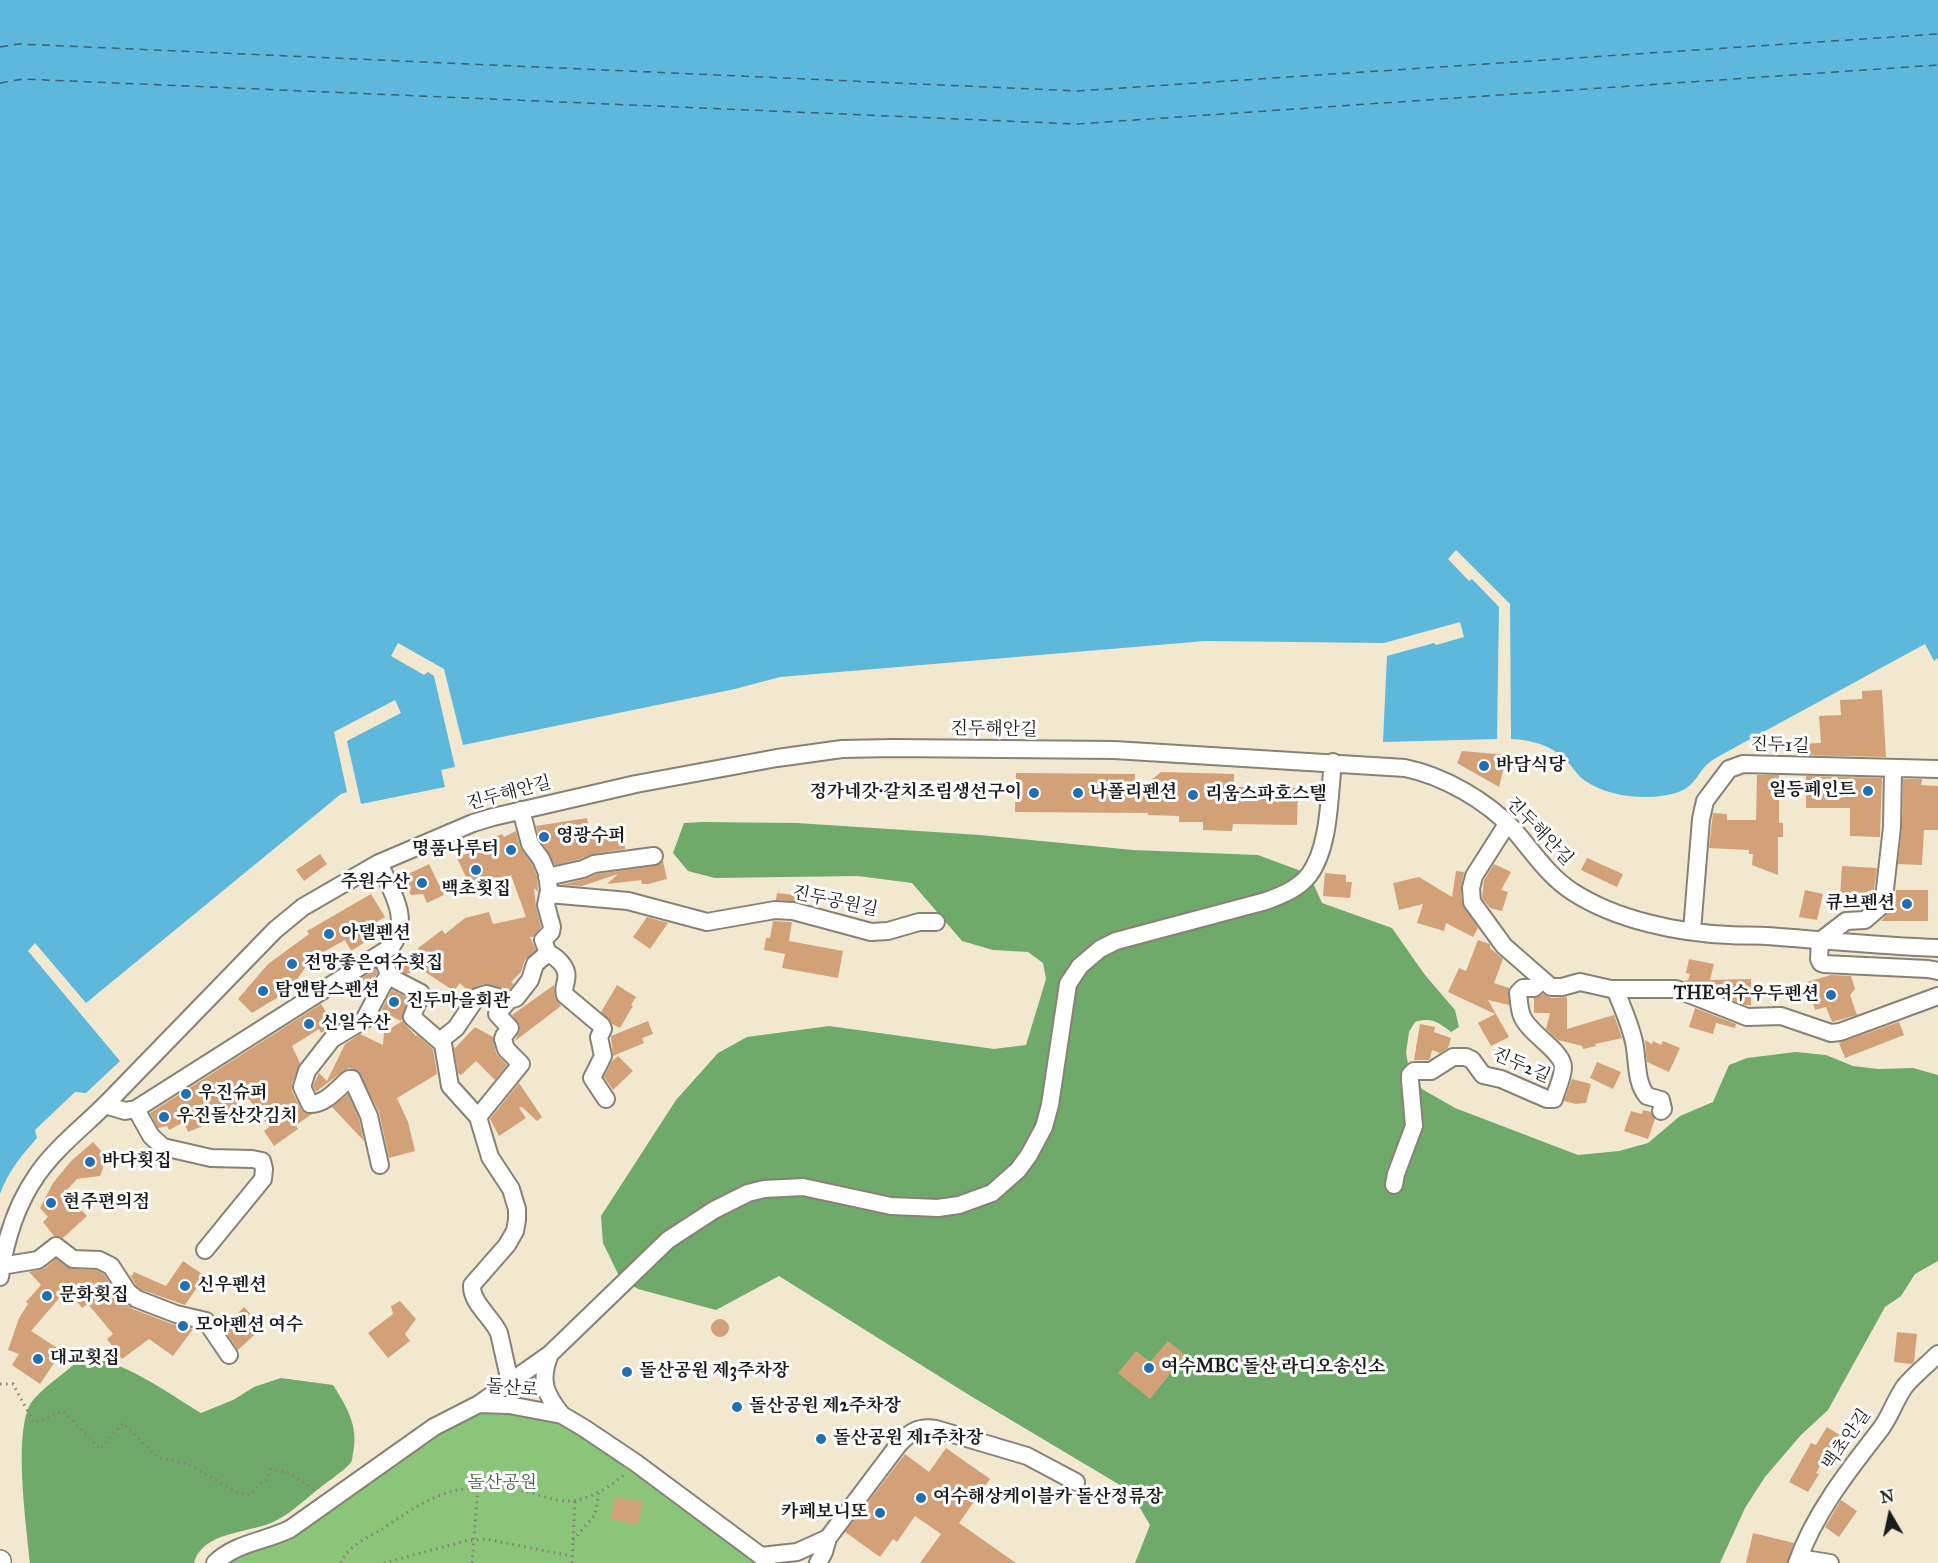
<!DOCTYPE html>
<html>
<head>
<meta charset="utf-8">
<style>
	body { margin:0 }
	#map { position:relative; width:1938px; height:1563px; overflow:hidden; background:#f2e8d0; font-family:"IM FELL Great Primer",serif }
	canvas { display:block }
	.north { position:absolute; left:1860px; top:1485px; width:60px; height:60px; -webkit-text-stroke:4px #fff; paint-order:stroke; rotate:351deg; font-size:16px; font-weight:700; line-height:24px; text-align:center; color:#1c1c1c }
	.north::after { content:''; display:block; margin:auto; width:21px; height:27px; background:#1c1c1c; clip-path:polygon(50% 0,100% 100%,50% 72%,0 100%) }
</style>
</head>
<body>
<div id="map">
<canvas width="1938" height="1563"></canvas>
<div class="north">N</div>
</div>
<script>
const g = document.querySelector('canvas').getContext('2d');
g.lineJoin = 'round';
function fill(path, color) { g.fillStyle = color; g.fill(path, 'evenodd'); }
function strokePath(path, color, width, dash) { g.strokeStyle = color; g.lineWidth = width; g.lineCap = dash ? 'butt' : 'round'; g.setLineDash(dash || []); g.stroke(path); }
function drawText(font, color, halo, rows, align = 'center') {
  g.font = font + ' "IM FELL Great Primer","Noto Serif KR",serif'; g.lineWidth = 6; g.setLineDash([]); g.textBaseline = 'middle'; g.strokeStyle = halo; g.fillStyle = color; for (const [text, x, y, turn = 0] of rows) {
    g.save(); g.translate(x, y); g.rotate((+turn || 0) * Math.PI / 180); g.textAlign = isNaN(turn) ? turn : align; if (halo) g.strokeText(text, 0, 0); g.fillText(text, 0, 0); g.restore();
  }
}
fill(new Path2D(`
	M465 1410 553 1413 767 1563H215L278 1535Z`), '#8ac57a');
fill(new Path2D(`
	M703 822 797 823 980 835 1133 850 1258 855 1309 874 1322 903 1392 928 1425 975 1455 1010 1459 1027 1451 1032C1438 1022 1431 1017 1415 1022L1409 1032 1406 1053 1409 1069 1422 1089 1455 1108 1578 1155 1619 1151 1648 1143 1680 1116 1713 1102 1729 1065 1747 1058 1796 1052 1826 1055 1853 1066 1878 1069 1913 1068 1938 1075V1261L1915 1274 1901 1296 1885 1307 1828 1410 1801 1435 1765 1477 1745 1508 1720 1563H1135L1150 1525 1130 1491 969 1395 779 1276 716 1310 638 1289 620 1278 603 1243 601 1216 676 1100 718 1053 747 1037 829 1026 994 1049 1026 1045 1046 979 1043 963 1028 952 993 950 962 941 912 883 858 876 715 878 688 871 673 853 684 823Z
	M82 1356C127 1362 163 1390 201 1413L233 1400 254 1387 281 1378 333 1385C347 1407 359 1427 353 1453 352 1456 353 1459 351 1462 348 1468 323 1485 316 1491 302 1502 288 1516 271 1523 247 1533 202 1532 194 1563H30C27 1529 11 1423 34 1399 48 1383 68 1372 82 1356Z`), '#6faa6a');
fill(new Path2D(`
	M0 0H1938V658L1934 661 1925 644 1721 755C1718 757 1713 759 1710 762 1698 771 1696 785 1681 791 1653 802 1609 798 1584 780 1577 775 1572 766 1566 760 1551 745 1532 740 1511 739L1510 604 1456 550 1448 559 1469 581 1472 579 1499 607 1497 739 1383 742 1387 656 1434 643 1436 645 1464 637 1460 622 1384 643 1205 641 780 677 735 689 463 745 444 669 398 643 391 656 424 675 428 672 434 676 455 767 441 770 445 787 361 804 347 741 401 713 395 700 334 732 347 792 341 794 86 1003 35 943 28 951 120 1061 86 1093 75 1092 35 1130 37 1138C21 1156 8 1172 0 1194Z`), '#5db8db');
strokePath(new Path2D(`
	M0 47 19 44 1077 91 1938 34
	M0 83 23 79 1076 124 1938 65`), '#396272', 1.5, [8, 6]);
fill(new Path2D(`
	M1882 690 1886 757 1796 755 1795 744 1821 743 1819 716 1841 715 1840 700 1862 699V691Z
	M1462 751 1507 755 1499 787 1457 763Z
	M1161 772 1234 774V787L1298 788 1297 825 1233 824 1232 831 1203 830V822H1179V816L1148 815V813L1015 812 1016 773 1135 774V793Z
	M1757 775H1779V823H1783V837H1778V875L1752 865 1753 854H1749V850L1709 848 1713 813 1727 814V820H1756Z
	M1806 776 1882 778 1880 837 1850 836V808H1806Z
	M1903 779H1922L1921 785 1938 786V830H1924L1922 865 1898 864 1902 827Z
	M587 818 591 838 624 834 625 849 593 854 580 859 555 865 540 839 536 826Z
	M516 831 520 847 532 864 537 876 538 892 534 888 536 907 541 927 533 937H530L536 950 525 960 521 972 511 982 514 984 510 989 483 984 468 991 460 983 454 991 422 970 406 974 398 969 394 958 420 952 418 948 442 930 445 934 465 918 489 912 493 924 526 917 511 875 473 892 457 858 491 843 490 839 502 834 504 837Z
	M320 854 327 864 304 881 296 870Z
	M1587 858 1623 874 1617 887 1581 870Z
	M663 861 667 879 648 884H642L641 880 607 884 618 874 582 886 561 885 585 879 597 874 655 866Z
	M429 864 444 895 427 903 423 894 411 895 402 877Z
	M1494 864 1511 872 1501 890 1508 892 1502 911 1490 908 1482 898 1484 880Z
	M1842 866 1877 868 1873 897 1840 896Z
	M1456 871 1464 872 1461 886 1462 903 1478 928 1473 937 1446 923 1444 931 1417 923 1423 904 1399 910 1393 883 1419 877 1452 897Z
	M1325 873 1346 875V882H1352L1350 898 1323 896Z
	M1805 890 1823 894 1817 920 1799 917Z
	M1896 890H1928V921H1881L1888 913 1893 903Z
	M777 893 802 896 801 902 776 900Z
	M371 894 385 917 364 929 370 939 351 951 345 940 311 959 290 990 252 1013 238 999 268 964 309 934 307 931Z
	M647 917 668 923 650 949 633 937Z
	M773 921 792 922 789 941 843 951 838 978 782 968 785 954 764 950 766 938H770Z
	M1478 940 1490 944V948L1503 959 1494 983 1509 988V1005L1488 1000 1509 1037 1491 1046 1478 1023 1495 1014 1448 992 1459 968 1466 971Z
	M1689 959 1714 964 1710 980 1751 979V1005H1745L1683 981 1688 980 1690 974 1686 973Z
	M376 969 377 973 370 987 367 983 351 987 350 985Z
	M1831 975 1851 976 1855 989 1850 995 1857 1015 1832 1022 1826 1007 1815 1010 1807 982Z
	M554 985 555 998 561 1006 515 1041 520 1030V1026L512 1015Z
	M617 985 636 997 631 1005 633 1006 620 1028 612 1024 601 1012Z
	M392 990 408 998 401 1021 381 1011Z
	M1543 994 1551 998 1567 997V1029L1614 1015 1622 1038 1595 1044 1596 1046 1583 1049 1582 1046 1558 1040 1546 1029 1550 1013H1534V998Z
	M321 1004 334 1025 321 1033 319 1029 292 1046 300 1063 292 1084V1091L301 1109 305 1113 312 1114 296 1125 298 1129 274 1146 264 1131 269 1127 249 1099 208 1119 210 1123 188 1132 184 1122 169 1130 167 1126 158 1128 150 1113Z
	M1695 1008 1736 1024 1735 1028 1716 1023 1713 1034 1689 1027Z
	M402 1021 416 1036 417 1035 433 1049 437 1074 397 1098 408 1122 415 1151 389 1158 379 1112 358 1071 349 1068 343 1071 316 1092 313 1086 319 1073 327 1081 345 1044 360 1034 383 1045 384 1033Z
	M648 1021 653 1034 642 1038 644 1043 613 1056 611 1036Z
	M1899 1022 1904 1035 1845 1058 1839 1043Z
	M1420 1024 1435 1027 1434 1032 1451 1038 1448 1048 1440 1053 1432 1050 1430 1059 1428 1060H1414Z
	M475 1027 493 1037 496 1053 507 1065 495 1080 476 1061 461 1075 458 1073 454 1049Z
	M1645 1040 1652 1044 1653 1041 1661 1045 1663 1041 1680 1048 1669 1072 1647 1062Z
	M618 1056 633 1071 613 1090 604 1077 612 1061Z
	M1597 1062 1621 1072 1613 1089 1590 1078Z
	M1572 1079 1591 1084 1586 1103 1576 1104 1564 1101Z
	M519 1083 542 1117 537 1121 522 1107 519 1108 526 1118 499 1136 490 1119Z
	M348 1094 359 1119 364 1141 332 1107Z
	M1643 1110 1651 1112 1655 1119 1648 1139 1624 1131 1631 1111 1642 1114Z
	M93 1142 107 1157 100 1176 77 1179 65 1192 87 1216 63 1238 54 1236 43 1222 48 1217 40 1208 53 1183 71 1161Z
	M56 1259 72 1269 96 1270 104 1274 119 1298 133 1309 172 1324 193 1329 173 1356 149 1339 122 1359 107 1339 113 1334 88 1304 82 1308 67 1289 31 1331 62 1351 40 1384 12 1365 19 1354 8 1350 19 1318 28 1304 26 1302 41 1285 29 1272 44 1269Z
	M183 1261 205 1276 185 1305 142 1290 136 1285 130 1275 132 1276 134 1272 166 1286Z
	M400 1301 416 1319 405 1334 410 1341 388 1358 368 1333 393 1314 391 1306Z
	M244 1307 263 1327 238 1350 219 1322 227 1314 232 1319Z
	M711 1328a9 9 0 1 1 18 0a9 9 0 1 1-18 0Z
	M1897 1332 1917 1334 1914 1362 1912 1364 1894 1362Z
	M1168 1341 1185 1355 1150 1399 1118 1373 1136 1351 1150 1362Z
	M1827 1427 1851 1442 1842 1458 1830 1450 1816 1473 1819 1474 1808 1492 1789 1482 1811 1443 1816 1445Z
	M946 1448 990 1479 959 1523 1016 1563H920L941 1534 915 1516 897 1542 893 1539 880 1557 845 1532 905 1454 929 1472Z
	M615 1497 643 1502 638 1525 611 1519Z
	M1841 1500 1857 1511 1839 1537 1825 1527Z
	M1753 1533 1794 1543 1787 1563H1746Z`), '#d3a177');
const minor = new Path2D(`
	M1893 769 1892 827 1884 898 1879 908 1865 920 1846 921 1820 941 1819 959 1821 963 1824 964 1928 969 1938 971
	M1507 824 1474 876 1471 888 1472 902 1504 946 1551 987H1562L1580 982 1611 989H1676L1747 1017 1781 1016 1831 1033 1840 1032 1938 996
	M547 877 583 869 594 864 654 856
	M549 894 628 901 707 922 775 910 793 911 871 932 888 931 919 922H936
	M1692 931 1701 819 1705 801 1729 769 1743 764 1938 769
	M548 953C558 958 569 968 566 980 565 987 563 989 565 995L602 1026 603 1029 599 1037 603 1056 592 1078 606 1099
	M381 954 390 977 421 993 412 1017 443 1044 450 1086 478 1117 490 1157 511 1189 517 1209V1220L515 1231 507 1245 472 1285C471 1303 492 1317 499 1333L510 1382
	M1615 989C1622 1006 1630 1024 1634 1042 1638 1060 1635 1082 1647 1096L1661 1100 1663 1109 1661 1111
	M441 1040 456 1028 477 997 486 994 509 1000 516 998 530 980 535 964 548 953 543 940 551 932 552 927 546 905 549 890 547 873 541 859 530 844 521 810
	M105 1105 125 1111 136 1109 391 947C412 920 391 890 379 863
	M136 1109 151 1136 163 1147 211 1158 252 1159 262 1161 264 1169 263 1179 205 1250
	M478 1117 521 1064 506 1049 503 1039 504 1036 510 1028 497 1014 509 1000
	M380 1165 369 1116 352 1079H349C338 1088 325 1105 310 1104L302 1087 307 1071 332 1039 364 1020 388 975
	M1394 1185 1396 1174 1414 1126 1410 1080V1075L1414 1071H1431L1453 1057H1466L1472 1060 1483 1075 1501 1079 1547 1099H1554C1557 1089 1563 1077 1563 1067 1563 1051 1529 1034 1522 1016 1519 1009 1519 1000 1518 993L1523 988H1534L1542 980
	M1 1266 38 1260 56 1246 73 1259 99 1260 111 1266 128 1292 137 1299 176 1314 206 1321 229 1355
	M0 1277C5 1241 16 1205 37 1175 57 1146 86 1125 110 1100 165 1043 220 986 275 930L303 907 379 863 473 823 493 817 636 784 777 758 842 749 893 748 1114 750 1405 768C1444 776 1487 801 1514 830 1533 852 1548 876 1573 892 1616 920 1679 933 1729 935 1742 936 1754 935 1766 936 1823 940 1880 946 1938 948
	M550 1354C539 1381 545 1394 562 1415
	M479 1404 550 1354 668 1240 714 1210 748 1193 764 1189 803 1187 891 1206 938 1208 959 1205 992 1193 1018 1170 1029 1155 1044 1127 1050 1105 1068 984 1080 966 1100 949 1116 941 1266 901C1282 895 1298 889 1309 875 1330 847 1329 796 1333 762
	M828 1538 899 1444C910 1432 919 1426 936 1429L1027 1456 1076 1482
	M761 1556 797 1552 828 1538 824 1552 818 1563
	M1799 1558 1830 1563
	M215 1563C235 1543 266 1541 290 1529L434 1427 479 1404 509 1405 562 1415 584 1428 636 1463 761 1556 767 1563
	M1797 1563C1814 1514 1848 1471 1880 1430 1890 1417 1895 1400 1905 1386 1915 1374 1927 1365 1938 1354`);
const major = new Path2D(`
	M0 1561V1563`);
strokePath(minor, '#878276', 20);
strokePath(major, '#878276', 24);
strokePath(new Path2D(`
	M0 1384H13L34 1423 63 1411 100 1449 123 1423 157 1457 187 1464 239 1493 251 1495 258 1485 267 1480 271 1469 290 1473 313 1489 319 1487
	M573 1540 595 1515 599 1492
	M341 1563C346 1547 369 1537 382 1529 408 1512 433 1493 464 1489 485 1486 507 1488 527 1492 540 1495 555 1501 568 1501 589 1500 610 1487 625 1474
	M384 1563 465 1541 486 1539 571 1556
	M472 1563 478 1488
	M572 1563 575 1500`), '#878276', 3, [1.5, 4.5]);
strokePath(minor, '#fff', 16);
strokePath(major, '#fff', 21);
for (const [x, y, r, color] of [
	[1484,766,6,"#1f6fb2"],
	[1868,791,6,"#1f6fb2"],
	[1034,793,6,"#1f6fb2"],
	[1078,793,6,"#1f6fb2"],
	[1193,795,6,"#1f6fb2"],
	[544,837,6,"#1f6fb2"],
	[511,850,6,"#1f6fb2"],
	[476,870,6,"#1f6fb2"],
	[422,883,6,"#1f6fb2"],
	[1907,904,6,"#1f6fb2"],
	[329,934,6,"#1f6fb2"],
	[292,964,6,"#1f6fb2"],
	[263,991,6,"#1f6fb2"],
	[1831,995,6,"#1f6fb2"],
	[394,1002,6,"#1f6fb2"],
	[309,1024,6,"#1f6fb2"],
	[186,1094,6,"#1f6fb2"],
	[164,1117,6,"#1f6fb2"],
	[90,1162,6,"#1f6fb2"],
	[51,1203,6,"#1f6fb2"],
	[185,1286,6,"#1f6fb2"],
	[47,1296,6,"#1f6fb2"],
	[183,1326,6,"#1f6fb2"],
	[38,1359,6,"#1f6fb2"],
	[1149,1368,6,"#1f6fb2"],
	[627,1372,6,"#1f6fb2"],
	[737,1407,6,"#1f6fb2"],
	[821,1439,6,"#1f6fb2"],
	[921,1498,6,"#1f6fb2"],
	[880,1513,6,"#1f6fb2"]
]) { const dot = new Path2D(); dot.arc(x, y, r, 0, 2 * Math.PI); g.fillStyle = color; g.fill(dot); strokePath(dot, '#fff', 2); }
drawText('18px', '#1c1c1c', '#fff', [
	["진두해안길",994,730,1],
	["진두1길",1780,746,2],
	["진두해안길",509,794,-15],
	["진두해안길",1539,832,46],
	["진두공원길",835,902,12],
	["진두2길",1521,1066,24],
	["돌산로",512,1389,5],
	["백초안길",1847,1440,-55]
]);
drawText('bold 18px', '#1c1c1c', '#fff', [
	["바담식당",1496,766],
	["일등페인트",1856,791,"right"],
	["정가네갓·갈치조림생선구이",1022,793,"right"],
	["나폴리펜션",1090,793],
	["리움스파호스텔",1205,795],
	["영광수퍼",556,837],
	["명품나루터",499,850,"right"],
	["주원수산",410,883,"right"],
	["백초횟집",476,890,"center"],
	["큐브펜션",1895,904,"right"],
	["아델펜션",341,934],
	["전망좋은여수횟집",304,964],
	["탐앤탐스펜션",275,991],
	["THE여수우두펜션",1819,995,"right"],
	["진두마을회관",406,1002],
	["신일수산",321,1024],
	["우진슈퍼",198,1094],
	["우진돌산갓김치",176,1117],
	["바다횟집",102,1162],
	["현주편의점",63,1203],
	["신우펜션",197,1286],
	["문화횟집",59,1296],
	["모아펜션 여수",195,1326],
	["대교횟집",50,1359],
	["여수MBC 돌산 라디오송신소",1161,1368],
	["돌산공원 제3주차장",639,1372],
	["돌산공원 제2주차장",749,1407],
	["돌산공원 제1주차장",833,1439],
	["여수해상케이블카 돌산정류장",933,1498],
	["카페보니또",868,1513,"right"]
], 'left');
drawText('18px', '#486042', '#fff', [
	["돌산공원",502,1484]
]);
</script>
</body>
</html>
